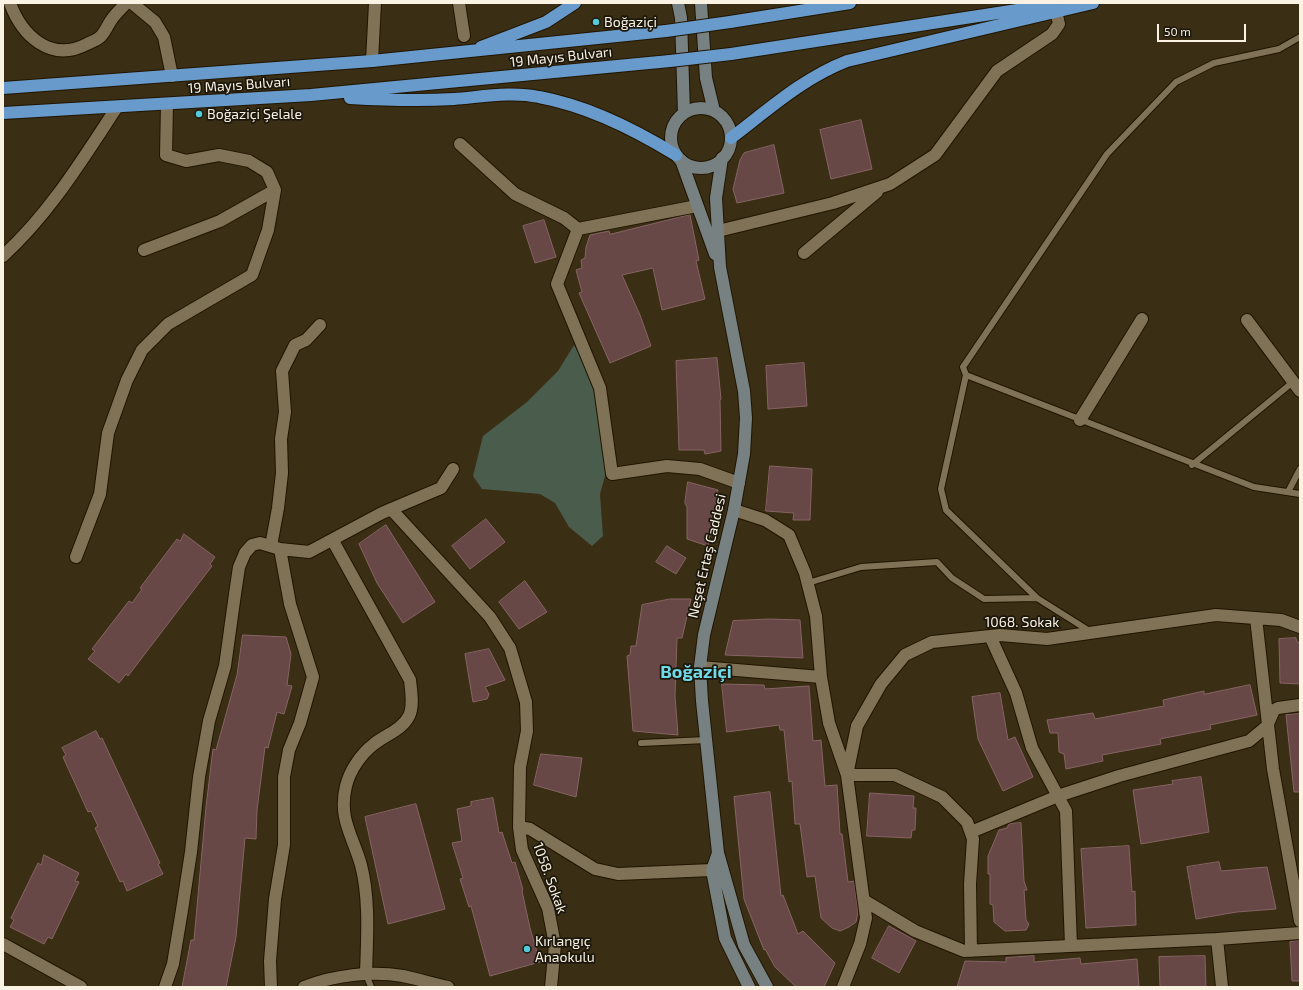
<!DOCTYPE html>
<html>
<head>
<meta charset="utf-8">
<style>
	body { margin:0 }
	#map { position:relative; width:1303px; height:990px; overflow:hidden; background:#3a2e14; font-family:"Exo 2",sans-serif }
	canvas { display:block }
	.frame { position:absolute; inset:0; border:4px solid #faf2e3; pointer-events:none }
	.scale { position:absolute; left:1157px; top:24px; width:89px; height:18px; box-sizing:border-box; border:2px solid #faf2e3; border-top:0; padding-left:5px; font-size:12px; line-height:14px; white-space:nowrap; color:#faf2e3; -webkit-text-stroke:3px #1c170c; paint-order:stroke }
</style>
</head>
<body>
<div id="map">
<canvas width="1303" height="990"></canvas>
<div class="frame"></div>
<div class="scale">50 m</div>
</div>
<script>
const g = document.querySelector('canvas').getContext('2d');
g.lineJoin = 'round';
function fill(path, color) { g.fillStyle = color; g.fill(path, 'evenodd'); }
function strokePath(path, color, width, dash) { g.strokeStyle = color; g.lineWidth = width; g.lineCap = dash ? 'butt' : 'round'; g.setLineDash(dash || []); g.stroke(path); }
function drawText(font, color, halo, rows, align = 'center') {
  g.font = font + ' "Exo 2",sans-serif'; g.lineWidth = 3.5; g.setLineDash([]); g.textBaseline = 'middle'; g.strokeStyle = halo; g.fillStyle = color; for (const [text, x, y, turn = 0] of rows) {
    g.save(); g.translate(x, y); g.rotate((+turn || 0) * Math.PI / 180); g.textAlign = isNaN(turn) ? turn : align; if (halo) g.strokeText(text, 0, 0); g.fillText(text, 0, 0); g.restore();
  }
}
fill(new Path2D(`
	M574 345 594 382 607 469 600 494 603 536 592 546 569 527 555 503 540 494 482 489 473 476 483 436 527 402 558 371Z`), '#4a5c4c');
const building = new Path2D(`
	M861 120 872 169 831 179 820 130Z
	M774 145 784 193 737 203 733 189 740 160 744 153Z
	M690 215 699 260 696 261 705 299 662 310 653 268 622 275 640 315 651 346 610 363 579 293 582 292 576 270 582 268 581 260 585 258 586 247 590 235 609 231 610 234Z
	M544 220 556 257 535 263 523 226Z
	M717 358 721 399 720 400 721 451 705 454 704 450H679L676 361Z
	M804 363 807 406 768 409 766 366Z
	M770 466 812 469 810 520H793L794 513 766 511Z
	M688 482 718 490 708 546 687 539V507L685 503Z
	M486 519 505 542 470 569 452 546Z
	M386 525 435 602 403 623 377 583 359 544Z
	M184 534 215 557 210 564 212 566 128 676 126 674 119 683 88 659 95 651 92 649 129 601 132 603 142 589 140 588 177 539 180 541Z
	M667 546 686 558 676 574 656 562Z
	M525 581 547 612 519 629 499 602Z
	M670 599H691L682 638H677L675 696 678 735 633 731 627 656 630 655 631 646H636L642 605Z
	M770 619 800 620 803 658 725 655 733 621Z
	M243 635 286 637 291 654 287 685 292 686 284 714 277 712 268 748 265 747 257 810 256 839 245 838 236 937 226 987H182L191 940H194L206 807 213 749 216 750 237 675Z
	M1296 638 1297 642 1300 643V684L1280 683 1279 639Z
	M489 649 505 680 485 687 489 694 487 699 473 702 465 654Z
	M722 684 764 685 765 689 809 686 813 741 821 740 825 786 837 785 840 834H842L848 882 854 881 858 912 856 922 849 927 840 931 832 928 821 918 815 876 807 877 800 824H795L792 781 789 782 784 730H780L779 725 727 732Z
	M1250 685 1257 715 1210 725 1211 729 1160 739 1161 744 1102 755 1103 761 1066 769 1064 754 1059 752 1058 733H1050L1047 720 1093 713 1095 719 1164 706 1163 700 1204 691V694Z
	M1000 693 1008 740 1015 737 1033 777 1003 791 978 739 972 697Z
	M1300 714V792H1294L1286 715Z
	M96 731 100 739 102 738 160 863 158 864 163 874 127 891 123 881 120 882 95 828 98 826 91 811 88 812 63 757 66 755 62 748Z
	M541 754 582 758 576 797 534 785Z
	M1201 777 1209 832 1141 844 1133 790 1173 784 1172 781Z
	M770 792 781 896 783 895 798 934 803 931 835 963 824 987H796L775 967 765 949 764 950 744 899 734 797Z
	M870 793 914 796 913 808H916L915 830H912L911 838 867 836Z
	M493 798 499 833 502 832 512 863 515 862 523 890 522 891 530 928 540 962 490 976 471 906 469 907 460 879 463 878 452 843 462 841 457 809 471 806V802Z
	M416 804 445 909 388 924 365 817Z
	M1021 823 1024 881 1027 890H1024L1026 920 1029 924 1026 930 1005 931 994 922 993 905 990 904V874H988V856L999 830 1007 828 1009 824Z
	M1129 846 1132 892 1135 891 1136 925 1086 928 1081 849Z
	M44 855 79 873 75 881 79 882 52 939 48 937 44 944 10 927 14 920 11 918 38 863 41 865Z
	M1219 862 1221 871 1267 867 1276 909 1237 912 1196 919 1187 867Z
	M889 926 916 941 899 973 872 958Z
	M1300 941V981H1292L1290 942Z
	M1034 956V962L1080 958 1081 964 1137 959 1139 987H957L965 961 1006 962V958Z
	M1205 956 1206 987H1160L1159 957Z`);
fill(building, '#674847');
strokePath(building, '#866463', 1);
const service = new Path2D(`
	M966 375 1254 487 1300 494
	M1192 465 1293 382
	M1288 492 1300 469
	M808 583 861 567 937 562 952 578 984 599 1037 598 1091 632
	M1037 598 946 510 941 489 966 375 963 367 1107 154 1176 82 1214 63 1279 49 1300 37
	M641 743 706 740
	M366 974 371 987`);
const minor = new Path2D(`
	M10 3C22 36 51 63 87 44 91 42 97 40 100 37 105 33 108 24 112 19 116 13 122 8 126 3
	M132 3 155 22 164 37 172 76
	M459 3 464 36
	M372 61 375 3
	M460 144 515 194 564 218 578 229 557 284 600 388 612 474 667 466 700 469 739 483
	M578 229 697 206
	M718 231 833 203 890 184 935 155 997 71 1052 34 1059 24 1056 11
	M144 250 220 221 275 190
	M804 253 877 192
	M1247 320 1300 391
	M1080 420 1142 319
	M391 509 490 617 510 648 526 702 527 731 520 767 519 827 522 850 548 908 555 945 551 987
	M734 510 765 520 789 535 805 573 816 616 821 677 829 723 847 775H895L942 797 967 822 973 839 970 884 971 951
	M333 541 410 680C411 690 414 706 409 716 402 730 385 735 374 744 361 754 350 770 346 786 338 819 353 836 361 865 370 900 367 938 366 974
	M271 546 278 508 282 473 281 439 285 412 282 371 295 345 306 340 320 325
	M76 557 100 494 108 433 127 380 142 350 168 324 252 275 268 230 275 190 267 172 249 161 219 155 186 161 166 155 167 104
	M1256 618 1273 769 1300 921
	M990 636 1016 693 1032 748 1066 811 1071 946
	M700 667 821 677
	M519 827 530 829 595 869 618 874 712 870
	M971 832 1058 796 1119 776 1249 741 1267 726 1274 710 1278 708 1300 705
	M865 901 915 931 964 951 1217 939 1300 933
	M1217 939 1222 987
	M3 944 81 987
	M165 987 173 964 182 910 191 852 199 777 209 721 225 666 235 594 239 567 245 553 252 545 260 543 280 549 309 552 382 513 441 488 453 469
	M271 987 270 961 275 899 284 845V777L289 750 300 723 313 677 290 604 280 549
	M304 987C334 975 371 971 403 976 418 979 433 984 448 987
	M843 987 860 944 866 918 847 775 857 726 881 684 905 655 932 642 1000 635 1047 639 1216 615 1281 620 1300 627`);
const tertiary = new Path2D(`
	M3 256C50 213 82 160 117 107`);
const secondary = new Path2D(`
	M678 3 681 18 684 113
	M701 3 706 78 714 111
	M671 138a30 30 0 1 1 60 0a30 30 0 1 1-60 0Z
	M722 158 716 198 720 267 744 391 746 418 744 454 734 510 704 635 700 667 702 701 718 853 744 945 767 987
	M681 160 715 254
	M718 853 712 870 725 938 749 987`);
const trunk = new Path2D(`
	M730 22 850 3
	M481 47 546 22 575 3
	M731 54 1056 4
	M3 88 372 61 666 31
	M350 98C385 100 419 101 454 99 481 97 512 91 539 97 588 106 634 129 676 155
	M3 113 311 95 670 61
	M731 138C768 110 803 78 847 61L1093 3`);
strokePath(service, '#211500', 8);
strokePath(minor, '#211500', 14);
strokePath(tertiary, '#211500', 14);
strokePath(secondary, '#211500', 14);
strokePath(trunk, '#211500', 14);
strokePath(service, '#807256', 6);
strokePath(minor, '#807256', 12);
strokePath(tertiary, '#807256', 12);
strokePath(secondary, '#778182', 12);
strokePath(trunk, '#689bcb', 12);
const trunkBridge = new Path2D(`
	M666 31 730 22
	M670 61 731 54`);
strokePath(trunkBridge, '#211500', 14, []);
strokePath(trunkBridge, '#689bcb', 12);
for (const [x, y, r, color] of [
	[596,22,4,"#52cbda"],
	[199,114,4,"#52cbda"],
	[527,949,4,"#52cbda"]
]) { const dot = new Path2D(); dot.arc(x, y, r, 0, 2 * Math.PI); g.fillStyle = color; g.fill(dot); strokePath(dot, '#1c170c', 1.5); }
drawText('14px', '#faf2e3', '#1c170c', [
	["Boğaziçi",604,22],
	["Boğaziçi Şelale",207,114],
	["Kırlangıç",535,941],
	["Anaokulu",535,957]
], 'left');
drawText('14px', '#faf2e3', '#1c170c', [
	["19 Mayıs Bulvarı",561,57,-6],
	["19 Mayıs Bulvarı",239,85,-4],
	["Neşet Ertaş Caddesi",707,556,-77],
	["1068. Sokak",1022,622],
	["1058. Sokak",550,878,70]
]);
drawText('bold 18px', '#70dbe8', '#1c170c', [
	["Boğaziçi",696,672]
]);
</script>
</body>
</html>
